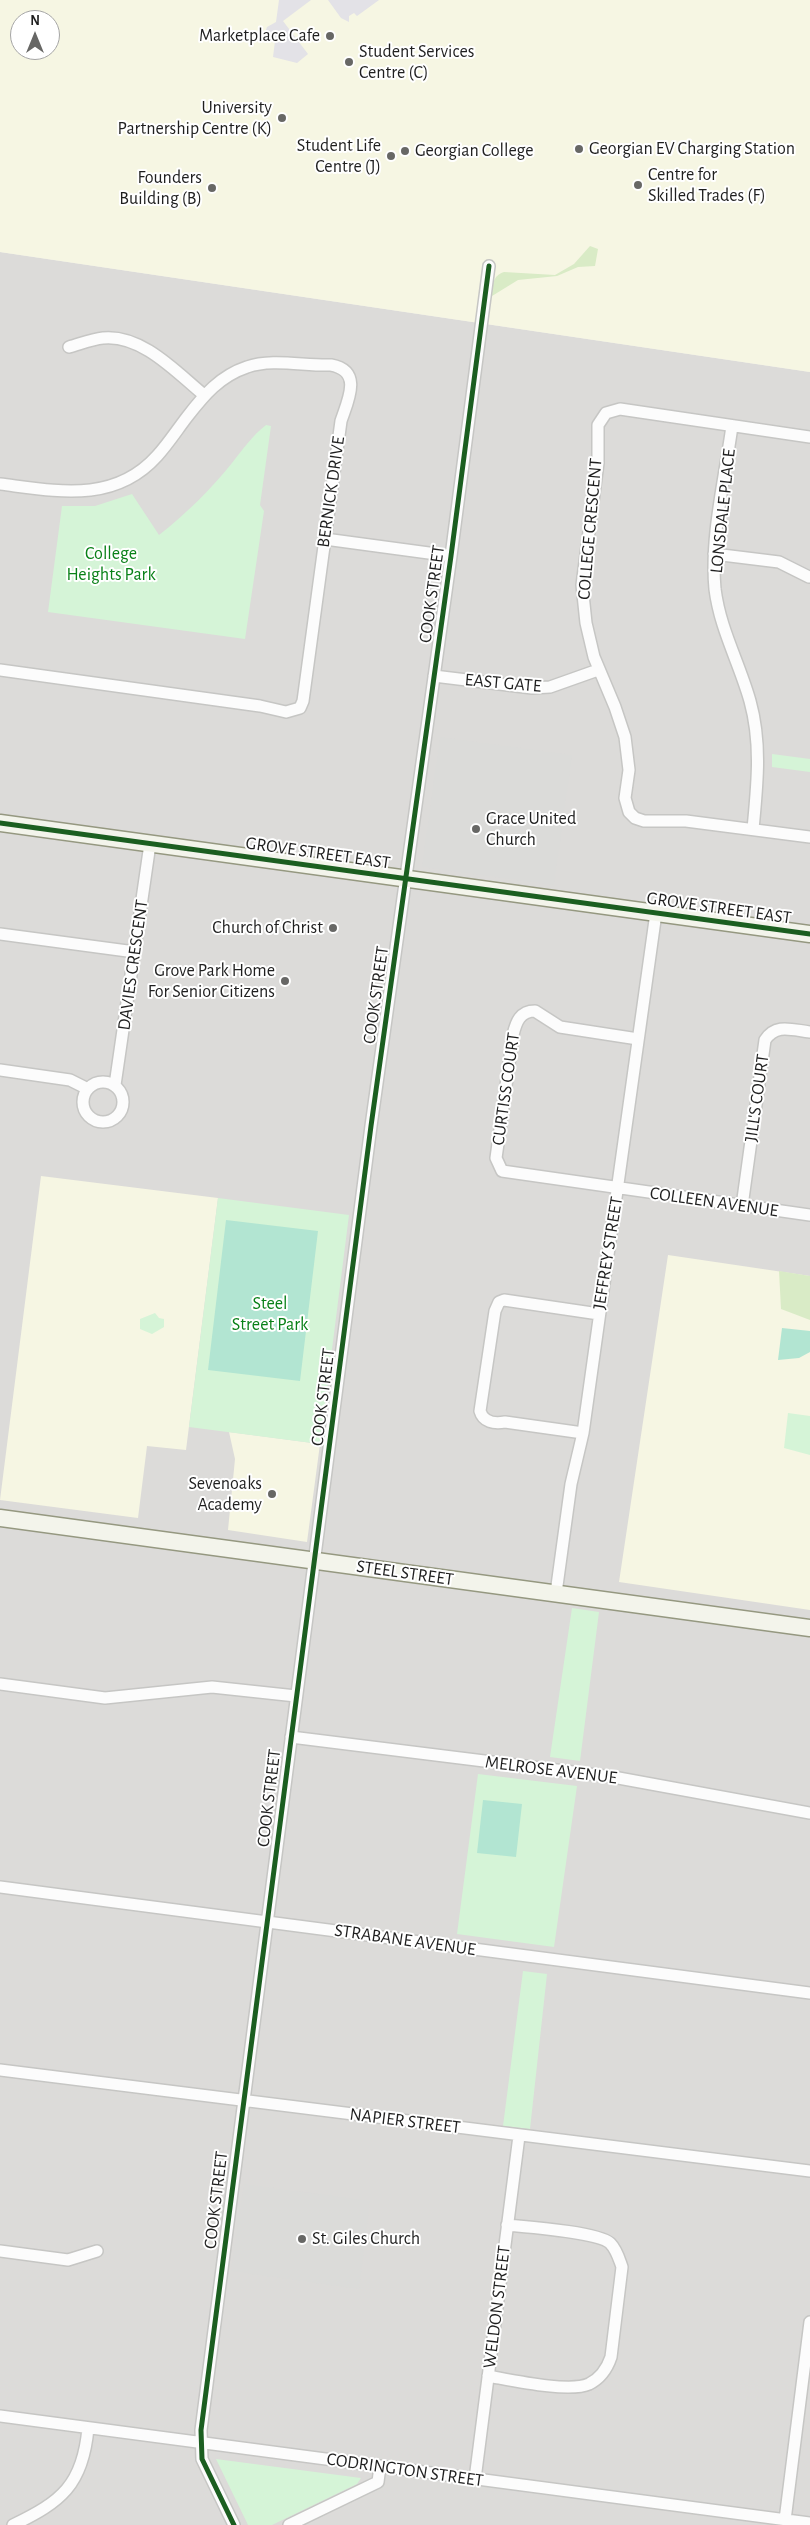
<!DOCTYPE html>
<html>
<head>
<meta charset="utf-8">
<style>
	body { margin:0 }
	#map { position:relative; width:810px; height:2525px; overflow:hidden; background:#edece8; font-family:"Alegreya Sans",sans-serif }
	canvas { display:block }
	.north { position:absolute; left:10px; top:10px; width:50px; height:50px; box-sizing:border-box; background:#fff; border:1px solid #a5a5a5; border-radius:50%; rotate:0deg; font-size:14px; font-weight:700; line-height:20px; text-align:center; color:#1f1f1f }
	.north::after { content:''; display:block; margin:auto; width:18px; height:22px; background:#676765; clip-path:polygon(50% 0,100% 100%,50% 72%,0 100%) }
</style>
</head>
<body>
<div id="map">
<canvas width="810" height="2525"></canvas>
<div class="north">N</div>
</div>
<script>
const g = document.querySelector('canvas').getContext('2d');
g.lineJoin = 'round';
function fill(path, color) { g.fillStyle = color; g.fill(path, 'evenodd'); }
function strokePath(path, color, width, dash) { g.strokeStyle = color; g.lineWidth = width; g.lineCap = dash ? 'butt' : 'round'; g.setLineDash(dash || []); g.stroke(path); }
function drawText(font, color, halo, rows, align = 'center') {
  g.font = font + ' "Alegreya Sans",sans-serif'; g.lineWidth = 4; g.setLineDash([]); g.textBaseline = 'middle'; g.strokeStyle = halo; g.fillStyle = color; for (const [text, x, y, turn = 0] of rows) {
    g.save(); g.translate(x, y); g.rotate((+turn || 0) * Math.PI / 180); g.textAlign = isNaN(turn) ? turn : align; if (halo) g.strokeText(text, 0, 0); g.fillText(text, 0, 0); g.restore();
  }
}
fill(new Path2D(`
	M0 252 810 372V2525H0Z`), '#dcdbd9');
fill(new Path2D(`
	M0 0H810V372L0 252ZM20 20H50V50H20Z
	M41 1176 218 1198 186 1450 147 1446 138 1518 0 1500Z
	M668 1255 810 1276V1610L619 1582Z
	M229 1432 320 1444 307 1542 228 1530 235 1459Z`), '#f6f6e3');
fill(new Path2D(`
	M440 737 572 755 554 885 422 867Z
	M244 2184 370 2201 359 2289 231 2271Z`), '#dbdbd9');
fill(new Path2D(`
	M590 246 598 249 595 266 578 267 557 276 518 280 492 296C493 285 492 276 504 272L555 275 574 264Z
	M779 1271 810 1276V1320L781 1309Z`), '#d9ebc6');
fill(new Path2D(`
	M266 425 271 426 260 505 264 511 245 639 48 612 62 506H95L132 494 159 535C186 514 211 489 232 463 243 449 252 436 266 425Z
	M772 754 810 759V772L772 767Z
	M218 1198 349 1215 320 1444 189 1427Z
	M155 1313 159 1318 164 1319V1327L152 1334 140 1329V1319Z
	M788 1413 810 1416V1455L784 1448Z
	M572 1608 599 1612 580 1761 550 1757Z
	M478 1774 577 1786 554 1947 457 1934Z
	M523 1971 547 1974 530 2129 503 2126Z
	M216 2459 361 2478 357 2484 272 2525H248Z`), '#d5f4d7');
fill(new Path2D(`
	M226 1220 318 1231 300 1381 208 1370Z
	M782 1328 810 1331V1352L799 1358 778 1360Z
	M483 1800 522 1804 516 1857 477 1853Z`), '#b2e5d2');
fill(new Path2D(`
	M279 0H311L283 21 308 54 297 63 273 57 275 41 263 39 267 27 276 22Z
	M328 0H379L357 16 354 13 349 16V22L341 18Z`), '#e3e2e7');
const street = new Path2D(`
	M69 347C80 344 92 339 103 338 142 334 177 373 204 395
	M732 426C725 478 710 537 715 589 720 629 739 662 750 701 762 744 757 786 753 829
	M810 437 620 409 606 413 598 425V463L582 585 586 623 594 657 615 707 625 737 629 770 625 798 629 812 635 818 644 821H686L810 837
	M0 484C56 491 114 504 157 456 168 444 177 430 187 417 204 395 220 376 247 367 272 358 304 366 331 365 363 371 348 400 341 421L303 701 300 708 286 712 260 706 0 670
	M325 539 451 556
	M714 554 779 562 809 577
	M434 676 532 688 550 687 598 670
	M0 934 135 952
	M638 1039 560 1027 535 1011C520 1011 516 1022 513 1035L496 1158 502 1171 810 1215
	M0 1070 70 1080 88 1089
	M83 1102a20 20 0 1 1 40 0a20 20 0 1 1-40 0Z
	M115 1085 150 844
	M742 1206 765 1040C776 1023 792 1030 810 1032
	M583 1433 505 1422C494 1424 483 1422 480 1411L495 1311 499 1302 504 1300 599 1314
	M556 1593 571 1484 583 1433 656 913
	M0 1684 105 1698 212 1687 296 1696
	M291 1737 613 1777 810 1813
	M0 1887 810 1993
	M0 2070 810 2171
	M0 2251 68 2260 97 2251
	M488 2376C511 2380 569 2393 589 2384 601 2378 607 2369 611 2357L622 2267C619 2259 617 2250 610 2243 597 2232 528 2227 507 2225
	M0 2416 810 2523
	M475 2479 519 2136
	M785 2520 810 2322
	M13 2525C61 2502 83 2485 88 2428
	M234 2525 202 2459 201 2430 371 1126 451 556 489 266
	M289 2525 378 2482 380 2466`);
const secondary = new Path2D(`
	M0 823 810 934
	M0 1518 810 1628`);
strokePath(street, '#c6c6c4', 14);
strokePath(secondary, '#959880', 19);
strokePath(street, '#fcfcfc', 11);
strokePath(secondary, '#f3f4eb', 16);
strokePath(new Path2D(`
	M0 823 810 934
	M234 2525 202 2459 201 2430 371 1126 451 556 489 266`), '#1b5e20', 5);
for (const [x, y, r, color] of [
	[330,36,5,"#676765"],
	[349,62,5,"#676765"],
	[282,118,5,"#676765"],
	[579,149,5,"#676765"],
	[405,151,5,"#676765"],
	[391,156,5,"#676765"],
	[638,185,5,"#676765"],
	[212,188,5,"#676765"],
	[476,829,5,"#676765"],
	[333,928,5,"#676765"],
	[285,981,5,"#676765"],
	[272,1494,5,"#676765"],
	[302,2239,5,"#676765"]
]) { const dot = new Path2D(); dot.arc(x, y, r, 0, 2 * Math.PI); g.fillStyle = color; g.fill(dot); strokePath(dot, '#fff', 2); }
drawText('18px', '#1f1f1f', '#fff', [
	["Marketplace Cafe",320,36],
	["Student Services",359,52,"left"],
	["Centre (C)",359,73,"left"],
	["University",272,108],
	["Partnership Centre (K)",272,129],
	["Student Life",381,146],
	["Centre (J)",381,167],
	["Georgian EV Charging Station",589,149,"left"],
	["Georgian College",415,151,"left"],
	["Centre for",648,175,"left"],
	["Skilled Trades (F)",648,196,"left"],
	["Founders",202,178],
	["Building (B)",202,199],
	["Grace United",486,819,"left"],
	["Church",486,840,"left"],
	["Church of Christ",323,928],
	["Grove Park Home",275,971],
	["For Senior Citizens",275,992],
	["Sevenoaks",262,1484],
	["Academy",262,1505],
	["St. Giles Church",312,2239,"left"]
], 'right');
drawText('18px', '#1f1f1f', '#fff', [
	["BERNICK DRIVE",331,492,-82],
	["LONSDALE PLACE",723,511,-84],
	["COLLEGE CRESCENT",590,529,-85],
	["COOK STREET",432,594,-82],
	["EAST GATE",503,683,5],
	["GROVE STREET EAST",318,853,8],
	["GROVE STREET EAST",719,908,8],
	["DAVIES CRESCENT",133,965,-82],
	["COOK STREET",376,995,-82],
	["CURTISS COURT",506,1089,-82],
	["JILL'S COURT",757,1098,-82],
	["COLLEEN AVENUE",714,1202,8],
	["JEFFREY STREET",608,1253,-81],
	["COOK STREET",323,1397,-83],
	["STEEL STREET",405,1573,8],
	["MELROSE AVENUE",551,1770,7],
	["COOK STREET",269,1798,-83],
	["STRABANE AVENUE",405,1940,8],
	["NAPIER STREET",405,2121,7],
	["COOK STREET",216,2200,-83],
	["WELDON STREET",497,2307,-83],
	["CODRINGTON STREET",405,2470,8]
]);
drawText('18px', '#098118', '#fff', [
	["College",111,554],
	["Heights Park",111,575],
	["Steel",270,1304],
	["Street Park",270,1325]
]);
</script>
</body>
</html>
